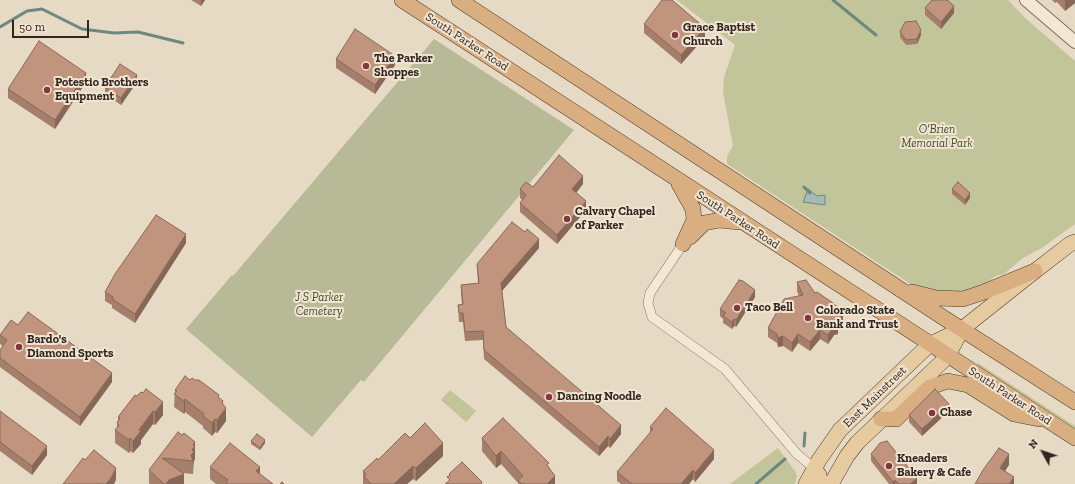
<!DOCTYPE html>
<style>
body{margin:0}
#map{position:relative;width:1075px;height:484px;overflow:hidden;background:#e7dac4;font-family:"Zilla Slab",serif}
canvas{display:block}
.north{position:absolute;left:1023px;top:432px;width:40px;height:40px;-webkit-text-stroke:3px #f0e5d2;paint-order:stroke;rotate:310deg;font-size:11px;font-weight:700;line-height:16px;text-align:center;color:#31261f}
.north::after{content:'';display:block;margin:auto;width:14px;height:18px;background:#31261f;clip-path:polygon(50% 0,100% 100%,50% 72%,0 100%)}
.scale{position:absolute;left:12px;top:20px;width:77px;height:18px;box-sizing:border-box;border:2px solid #31261f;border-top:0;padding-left:5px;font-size:12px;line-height:14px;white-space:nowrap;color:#31261f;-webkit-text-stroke:3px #f0e5d2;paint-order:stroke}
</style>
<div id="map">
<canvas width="1075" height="484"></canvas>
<div class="north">N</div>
<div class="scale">50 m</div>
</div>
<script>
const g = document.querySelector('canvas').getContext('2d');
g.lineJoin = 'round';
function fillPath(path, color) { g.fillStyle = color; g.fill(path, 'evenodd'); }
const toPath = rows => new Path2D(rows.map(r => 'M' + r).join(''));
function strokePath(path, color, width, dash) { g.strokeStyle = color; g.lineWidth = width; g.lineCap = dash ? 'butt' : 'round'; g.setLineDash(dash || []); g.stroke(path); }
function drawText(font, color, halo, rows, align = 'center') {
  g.font = font + ' "Zilla Slab",serif'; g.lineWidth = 4; g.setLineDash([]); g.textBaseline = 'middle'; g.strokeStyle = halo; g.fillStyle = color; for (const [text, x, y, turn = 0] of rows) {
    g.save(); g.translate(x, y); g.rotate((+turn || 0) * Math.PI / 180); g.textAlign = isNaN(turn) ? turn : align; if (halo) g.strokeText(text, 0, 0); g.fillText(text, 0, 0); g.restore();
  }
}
fillPath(toPath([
 [677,0,1008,0,1024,17,1075,61,1075,224,1042,248,1023,258,1004,274,996,276,983,285,952,295,918,289,727,164,727,156,733,146,723,92,724,77,735,45],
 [978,363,1075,426,1075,428,977,365],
 [450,390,476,411,466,422,441,400],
 [778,448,795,471,797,476,795,484,730,484]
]), '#c2c499');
fillPath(toPath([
 [434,39,574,130,364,382,361,380,312,437,186,329,232,275,233,276]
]), '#b8ba97');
const water = toPath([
 [808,189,817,196,825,195,825,205,803,202,808,189]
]);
fillPath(water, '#a5bbb3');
strokePath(water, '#6d887f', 1);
strokePath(toPath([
 [833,0,876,35],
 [0,27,27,11,42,9,82,29,114,33,138,32,183,43],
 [804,187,810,193],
 [804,446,805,433],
 [756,484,785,459]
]), '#6d887f', 3);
const minor = toPath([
 [683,244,650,293,648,303,652,317,725,369,797,454,814,468]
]);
const tertiary = toPath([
 [1026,0,1075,42]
]);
const primary = toPath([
 [814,468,819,475,820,484],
 [806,484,819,460,840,430,929,345,962,329,1035,271,1070,244,1075,242],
 [831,484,847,456,857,443,947,357,962,329]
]);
const trunk = toPath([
 [402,0,1075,438],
 [459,0,944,318,1075,402],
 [679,184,693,209,694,220,683,244],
 [690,237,704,223,720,220,739,222],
 [912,292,936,298,963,299,984,292,1035,271],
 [881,419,896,419,930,387,948,381,968,385,1014,414,1039,419]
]);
strokePath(minor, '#7f6c5d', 10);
strokePath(tertiary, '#7f6c5d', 14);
strokePath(primary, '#4e3c30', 16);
strokePath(trunk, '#4e3c30', 16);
strokePath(minor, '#f3e8d6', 9);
strokePath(tertiary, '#f3e8d6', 12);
strokePath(primary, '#e6caa0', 15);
strokePath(trunk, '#d9ae80', 15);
fillPath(toPath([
 [191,0,205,0,201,6],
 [932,0,949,0,948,1,954,13,941,29,925,15,925,8],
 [1052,0,1075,0,1075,3,1065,11,1057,2,1055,3],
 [644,24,705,37,681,64,644,33],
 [900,32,921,35,917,44,906,45,900,37],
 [336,59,395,65,375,94,336,68],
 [86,82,55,129,8,98,8,89],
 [137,82,121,105,105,94,105,87],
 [583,184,576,193,586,210,557,244,520,212,520,203,522,200,520,198,520,189,533,187],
 [952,189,970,198,965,205,952,194],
 [186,243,135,323,112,308,112,305,105,301,105,292],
 [539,248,502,291,506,327,621,434,610,448,608,446,599,456,484,359,483,340,465,341,463,322,459,322,458,305,462,304,461,294,461,285,478,284,477,264],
 [797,282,815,293,843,321,838,329,838,334,834,335,828,344,820,339,810,351,798,343,792,352,783,346,778,347,777,343,768,337,768,328,799,296,797,291],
 [755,297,736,327,734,326,732,329,723,323,723,319,720,316,720,309],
 [18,325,112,382,80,426,0,367,0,350,3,346,0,344,0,335],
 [190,380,195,380,219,398,223,405,226,421,217,433,215,432,212,436,203,428,203,426,185,412,184,414,174,407,175,390],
 [135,395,163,415,155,425,153,424,141,440,141,444,133,453,130,451,129,453,115,443,115,430,117,428,117,423,118,421,118,417],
 [0,411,47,455,32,475,0,451],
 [949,411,922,436,909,422,909,415],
 [650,427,714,459,695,482,693,479,689,484,621,484,617,481,617,472,650,433],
 [182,435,195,442,195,459,194,461,193,474,182,473,184,484,150,484,149,483,149,470],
 [410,438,443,456,416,481,413,479,407,484,363,484,363,471],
 [482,438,549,467,555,484,518,484,518,483,501,464,496,468,482,451],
 [251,441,265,443,260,450,251,444],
 [871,454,917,484,889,484,871,461],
 [210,467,260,474,273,484,216,484,210,479]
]), '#a67f6c');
fillPath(toPath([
 [201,0,205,0,201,6],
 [1065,0,1075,0,1075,3,1065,11],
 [954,6,954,13,941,29,941,22],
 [705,28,705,37,681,64,681,55],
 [921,30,921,35,917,44,917,39],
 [395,56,395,65,375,94,375,85],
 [86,73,86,82,55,129,55,120],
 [137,75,137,82,121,105,121,98],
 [583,176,583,184,572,198,572,189],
 [970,193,970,198,965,205,965,200],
 [586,201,586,210,557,244,557,235],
 [186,234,186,243,135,323,135,314],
 [539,239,539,248,501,292,501,283],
 [755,290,755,297,736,327,736,320],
 [843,312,843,321,838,329,838,334,834,335,828,344,828,335],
 [734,319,734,326,732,329,732,322],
 [820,330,820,339,810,351,810,342],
 [798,334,798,343,792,352,792,343],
 [783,336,783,346,778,347,778,338],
 [112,373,112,382,80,426,80,417],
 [185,399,185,412,184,414,184,401],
 [223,401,223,412,226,408,226,421,217,433,217,420,222,403],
 [163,402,163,415,155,425,155,412],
 [949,404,949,411,922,436,922,429],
 [153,411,153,424,141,440,141,444,133,453,133,441,139,430],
 [215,419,215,432,212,436,212,423],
 [621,425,621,434,610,448,610,439],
 [608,436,608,446,599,456,599,447],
 [130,438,130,451,129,453,129,440],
 [265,440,265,443,260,450,260,448],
 [195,442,195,459,194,461,193,465,193,461,191,455,193,445],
 [443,443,443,456,416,481,416,468],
 [47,446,47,455,32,475,32,466],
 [714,450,714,459,695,482,695,473],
 [501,451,501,464,496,468,496,456],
 [1009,454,1009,465,1000,479,1000,468],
 [413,466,413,479,407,484,394,484],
 [260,467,260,479,256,471],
 [116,468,116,480,114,484,106,484],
 [693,470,693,479,689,484,681,484],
 [184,474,184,484,166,484,169,480],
 [555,476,555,484,547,484],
 [1014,477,1014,484,1009,484],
 [917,478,917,484,910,484],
 [895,480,895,484,893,484,893,482]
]), '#876858');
const building = toPath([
 [662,0,672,0,705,28,681,55,644,24,662,0],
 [932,0,947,0,954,6,941,22,925,8,932,0],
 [916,21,921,30,917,39,906,40,900,32,905,22,916,21],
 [355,29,395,56,375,85,336,59,355,29],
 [39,41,86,73,55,120,8,89,39,41],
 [120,64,137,75,121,98,105,87,120,64],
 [559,155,583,176,572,189,586,201,557,235,520,203,526,195,520,189,526,182,533,187,559,155],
 [958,182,970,193,965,200,952,189,958,182],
 [156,215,186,234,135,314,112,299,113,297,105,292,115,274,156,215],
 [512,222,525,232,527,229,539,239,501,283,506,327,621,425,610,439,608,436,599,447,484,350,483,331,465,332,463,313,459,313,458,305,463,304,461,285,479,283,477,264,512,222],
 [739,280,743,281,755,290,736,320,734,319,732,322,723,316,726,313,720,309,739,280],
 [806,280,815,293,817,292,833,303,843,312,837,322,838,325,834,326,828,335,820,330,810,342,798,334,792,343,783,336,778,338,777,334,768,328,784,299,803,295,797,282,806,280],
 [28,312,112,373,80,417,0,358,0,350,7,340,0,335,11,320,18,325,28,312],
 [185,376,190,380,192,378,195,380,199,380,219,395,218,397,223,401,222,403,226,408,217,420,215,419,212,423,203,416,204,414,185,399,184,401,174,394,177,391,175,390,185,376],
 [146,389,163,402,155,412,153,411,139,430,141,431,133,441,130,438,129,440,115,430,119,425,117,423,120,418,118,417,135,395,137,396,141,392,143,393,146,389],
 [935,389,949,404,922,429,909,415,935,389],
 [666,408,714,450,695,473,693,470,681,484,632,484,617,472,653,429,650,427,666,408],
 [0,411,47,446,32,466,0,442,0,411],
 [503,418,549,463,547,465,555,476,547,484,522,484,518,480,523,476,501,451,496,456,482,438,503,418],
 [425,423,443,443,416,468,413,466,394,484,371,484,364,476,366,474,363,471,377,458,378,460,405,433,410,438,425,423],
 [178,432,182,435,184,433,195,442,193,445,195,446,192,450,194,452,191,455,193,461,162,458,184,474,169,480,166,484,164,484,149,470,178,432],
 [257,434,265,440,260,448,251,441,257,434],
 [887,441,917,478,910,484,899,484,895,480,893,482,871,454,880,443,887,441],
 [230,443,260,467,256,471,273,484,227,484,226,483,228,480,210,467,230,443],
 [999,448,1009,454,1000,468,1014,477,1009,484,975,484,983,470,999,448],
 [94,450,116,468,111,478,106,484,101,484,99,483,98,484,63,484,83,458,85,460,94,450],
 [462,462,482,482,481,484,445,484,450,480,447,477,450,475,449,474,462,462],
 [282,482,284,484,280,484,282,482]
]);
fillPath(building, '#c1947e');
strokePath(building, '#876858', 1);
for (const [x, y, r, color] of [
 [675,35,4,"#86353c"],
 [366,66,4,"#86353c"],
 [47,90,4,"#86353c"],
 [567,219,4,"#86353c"],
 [737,308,4,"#86353c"],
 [808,318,4,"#86353c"],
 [19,347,4,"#86353c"],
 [549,397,4,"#86353c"],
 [932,413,4,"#86353c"],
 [889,466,4,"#86353c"]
]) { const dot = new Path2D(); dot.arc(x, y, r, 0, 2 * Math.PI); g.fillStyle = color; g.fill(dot); strokePath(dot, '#f0e5d2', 1.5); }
drawText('bold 12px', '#31261f', '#f0e5d2', [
 ["Grace Baptist",683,28],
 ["Church",683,42],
 ["The Parker",374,59],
 ["Shoppes",374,73],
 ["Potestio Brothers",55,83],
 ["Equipment",55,97],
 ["Calvary Chapel",575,212],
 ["of Parker",575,226],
 ["Taco Bell",745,308],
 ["Colorado State",816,311],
 ["Bank and Trust",816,325],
 ["Bardo's",27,340],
 ["Diamond Sports",27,354],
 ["Dancing Noodle",557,397],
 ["Chase",940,413],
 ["Kneaders",897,459],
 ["Bakery & Cafe",897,473]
], 'left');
drawText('12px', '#31261f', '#f0e5d2', [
 ["South Parker Road",467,42,33],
 ["South Parker Road",738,220,33],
 ["South Parker Road",1010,396,33],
 ["East Mainstreet",875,397,-44]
]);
drawText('italic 12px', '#454b28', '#f0e5d2', [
 ["O'Brien",937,130],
 ["Memorial Park",937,144],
 ["J S Parker",319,298],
 ["Cemetery",319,312]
]);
</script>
